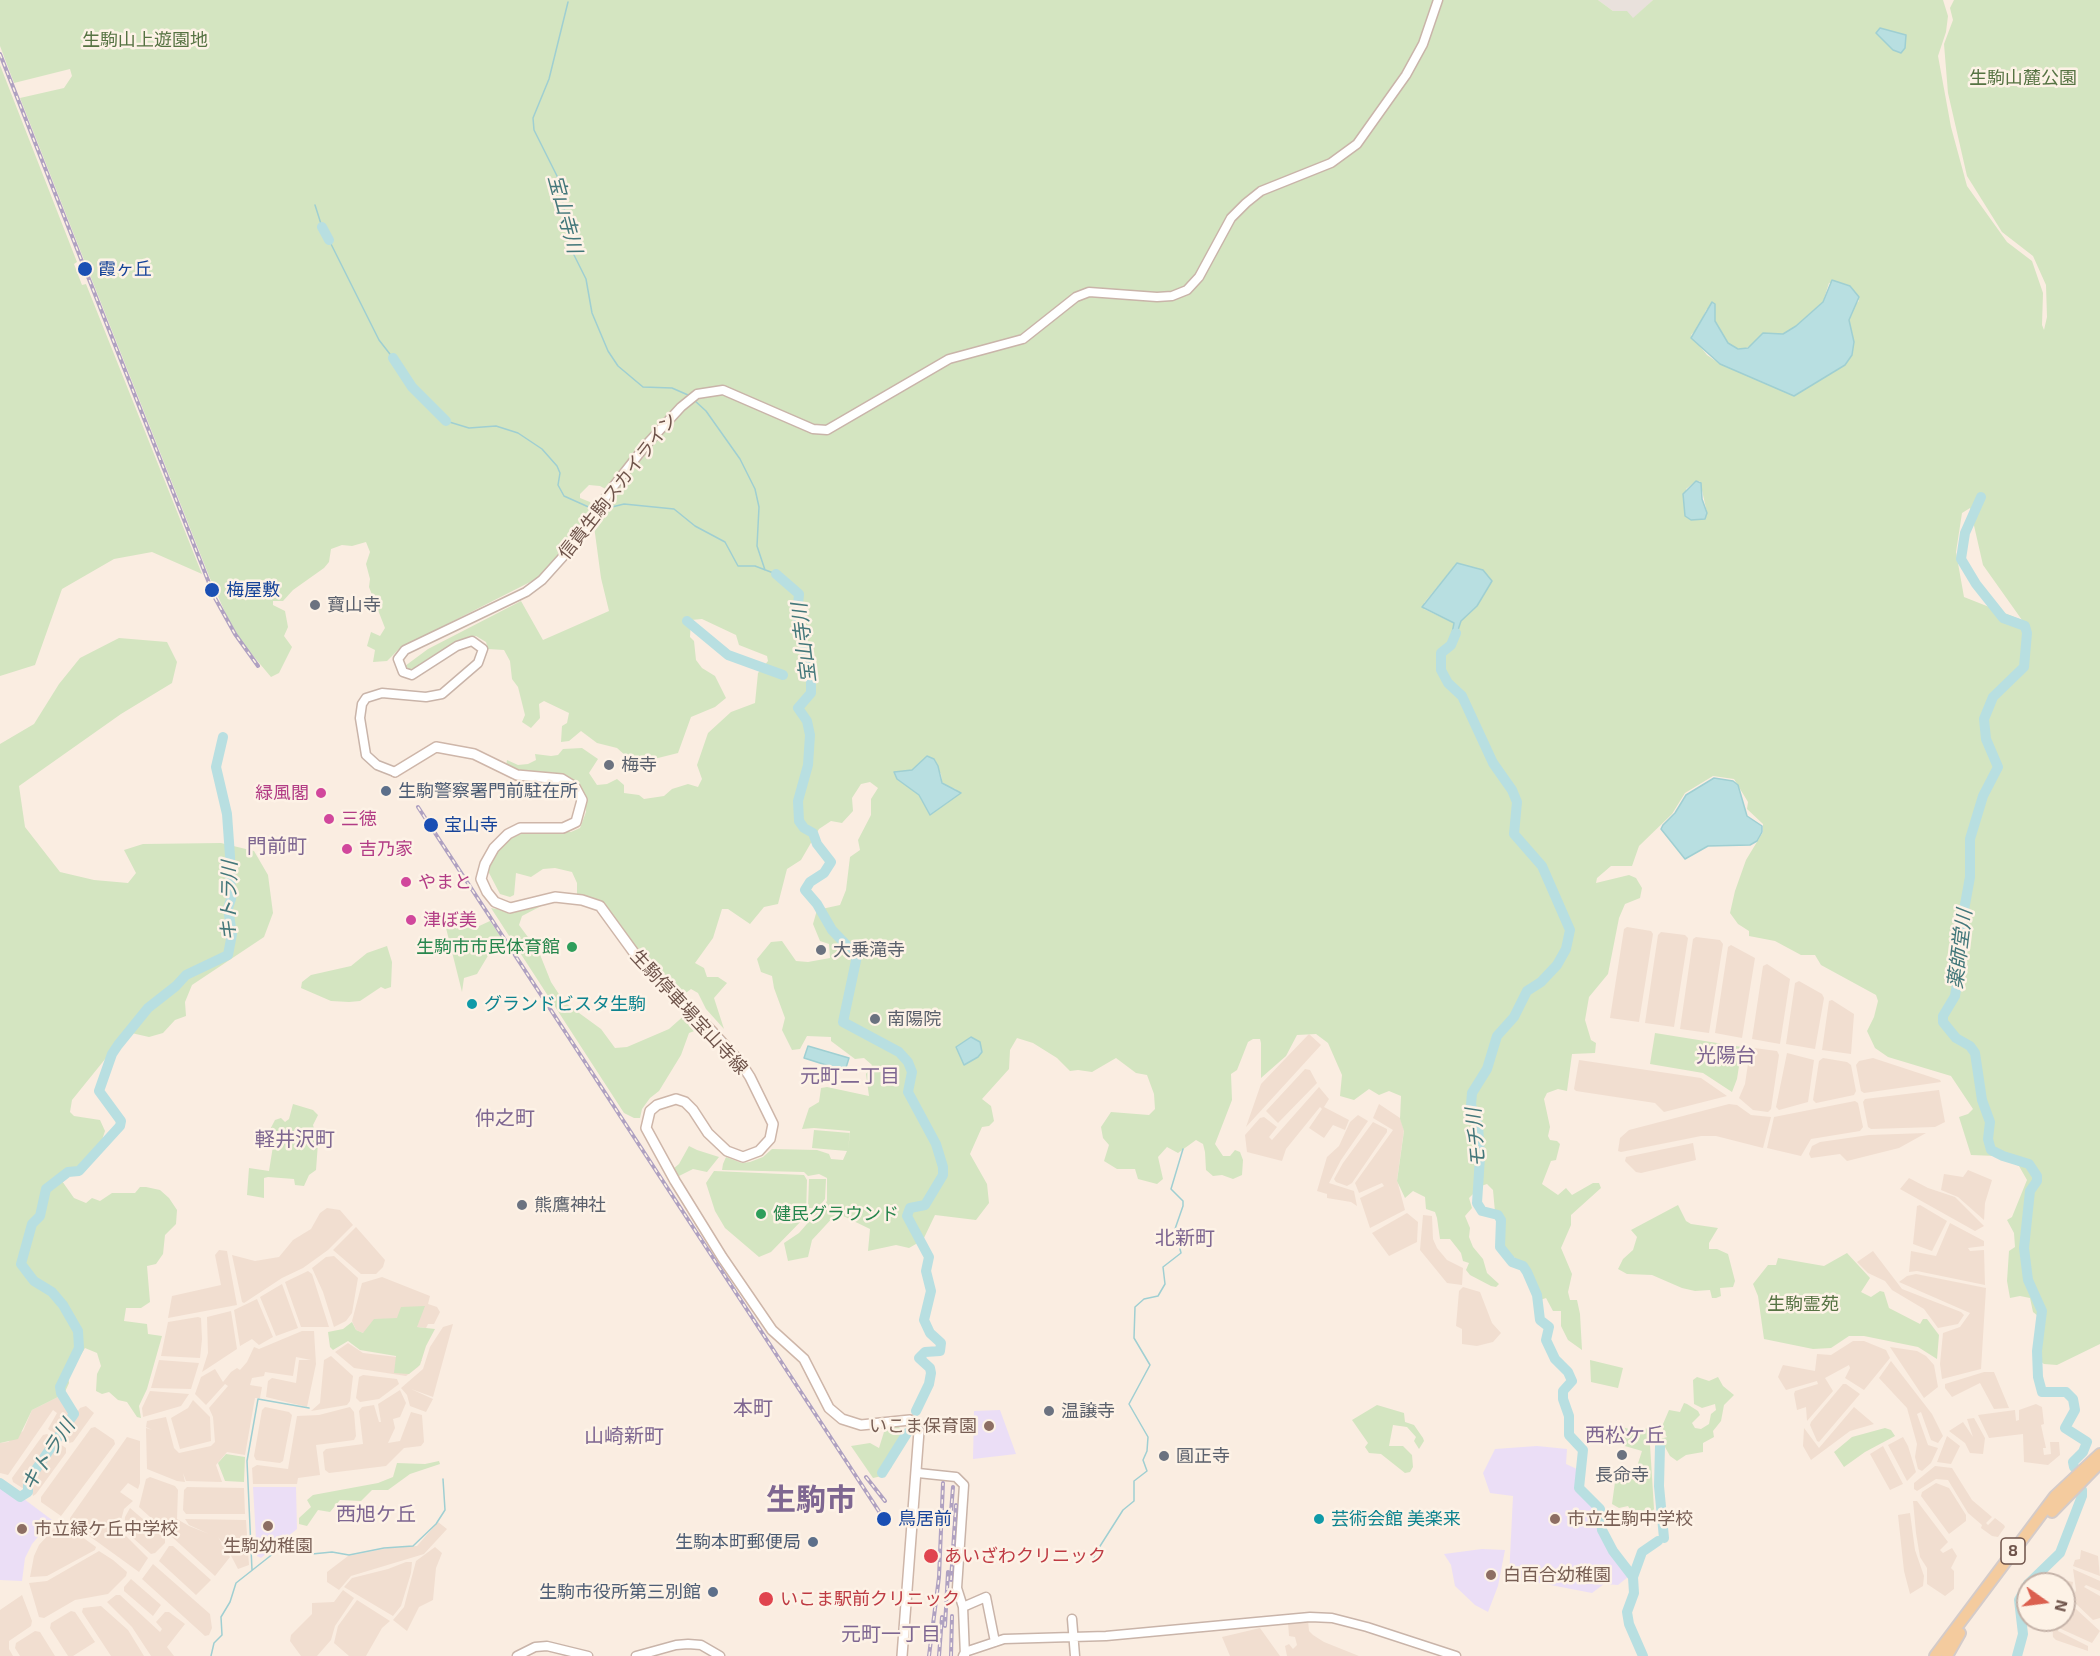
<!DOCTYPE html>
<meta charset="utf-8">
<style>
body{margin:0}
#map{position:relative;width:2100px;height:1656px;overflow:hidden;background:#faede1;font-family:"Exo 2",sans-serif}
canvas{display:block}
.north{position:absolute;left:2016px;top:1572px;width:60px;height:60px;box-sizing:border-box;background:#fdf2e6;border:2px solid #c4b2a8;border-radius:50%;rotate:104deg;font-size:16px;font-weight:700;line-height:24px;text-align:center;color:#6e534a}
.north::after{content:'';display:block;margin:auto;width:21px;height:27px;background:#db604f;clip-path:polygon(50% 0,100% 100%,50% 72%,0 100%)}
</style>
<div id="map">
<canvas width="2100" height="1656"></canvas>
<div class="north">N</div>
</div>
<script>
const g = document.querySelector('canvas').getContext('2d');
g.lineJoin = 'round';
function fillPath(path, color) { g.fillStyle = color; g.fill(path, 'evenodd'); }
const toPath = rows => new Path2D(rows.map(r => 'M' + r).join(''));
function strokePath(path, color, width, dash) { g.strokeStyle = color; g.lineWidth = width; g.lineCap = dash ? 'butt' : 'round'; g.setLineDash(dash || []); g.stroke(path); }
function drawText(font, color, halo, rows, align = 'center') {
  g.font = font + ' "Exo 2","Noto Sans JP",sans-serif'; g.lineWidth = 5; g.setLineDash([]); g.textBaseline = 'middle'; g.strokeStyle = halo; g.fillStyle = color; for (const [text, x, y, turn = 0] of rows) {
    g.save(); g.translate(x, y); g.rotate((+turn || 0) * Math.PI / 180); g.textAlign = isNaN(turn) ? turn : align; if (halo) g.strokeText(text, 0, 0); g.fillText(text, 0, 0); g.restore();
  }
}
fillPath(toPath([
 [1627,927,1651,931,1653,934,1639,1022,1610,1018,1624,929],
 [1661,932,1685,935,1688,938,1674,1027,1645,1023,1658,935],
 [1696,937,1720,940,1723,944,1709,1033,1680,1029,1693,939],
 [1731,945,1755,958,1742,1038,1715,1033,1728,947],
 [1767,964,1790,979,1780,1044,1752,1039,1763,966],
 [1799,981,1822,994,1824,998,1815,1049,1786,1044,1795,983],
 [1832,1000,1854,1014,1851,1054,1822,1050,1829,1001],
 [1309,1034,1321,1045,1246,1127,1261,1084],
 [1754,1048,1777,1051,1779,1055,1771,1109,1768,1112,1753,1110,1739,1098,1745,1084,1750,1050],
 [1787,1053,1814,1060,1808,1102,1779,1110,1776,1107],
 [1823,1058,1847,1062,1851,1065,1856,1091,1854,1095,1816,1103,1813,1100,1819,1061],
 [1873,1058,1940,1080,1941,1082,1864,1093,1861,1091,1856,1065,1859,1061],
 [1579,1060,1701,1078,1727,1096,1664,1112,1655,1103,1576,1091,1574,1089],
 [1305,1069,1310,1070,1317,1083,1278,1123,1266,1111],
 [1319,1087,1329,1099,1324,1107,1349,1120,1345,1130,1333,1125,1324,1138,1309,1128,1322,1109,1320,1107,1286,1149,1282,1161,1247,1152,1245,1135,1260,1118,1264,1117,1277,1127,1269,1137,1272,1140],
 [1939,1090,1945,1122,1935,1127,1871,1129,1868,1127,1863,1102,1865,1099],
 [1855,1101,1858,1103,1863,1127,1860,1131,1811,1139,1801,1156,1767,1148,1774,1117],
 [1379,1104,1400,1118,1404,1130,1397,1180,1405,1210,1370,1228,1360,1198,1384,1186,1382,1183,1359,1193,1355,1183,1393,1130,1373,1118],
 [1729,1104,1737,1105,1751,1115,1771,1117,1763,1148,1716,1136,1701,1136,1621,1152,1618,1151,1620,1138,1629,1130],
 [1358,1115,1368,1121,1341,1160,1329,1183,1354,1191,1357,1206,1351,1202,1327,1198,1327,1194,1317,1191,1327,1157,1339,1146,1350,1122],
 [1373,1122,1387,1129,1387,1132,1352,1183,1347,1186,1336,1182,1334,1179,1343,1163],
 [1926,1133,1899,1148,1847,1161,1840,1154,1811,1158,1809,1154,1812,1146,1820,1142,1869,1135],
 [1693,1143,1696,1160,1641,1173,1636,1172,1625,1161,1626,1157],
 [1968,1170,1992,1180,1985,1203,1984,1220,1958,1197,1941,1190,1944,1174,1963,1177],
 [1909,1178,1928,1188,1955,1197,1984,1226,1975,1231,1900,1189],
 [1920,1205,1947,1221,1932,1251,1913,1244,1917,1206],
 [327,1208,340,1210,353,1225,328,1250,303,1268,282,1278,244,1303,242,1302,232,1255,255,1261,279,1257,293,1240,311,1229,320,1213],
 [1407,1213,1418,1222,1417,1242,1389,1256,1372,1233],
 [1423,1215,1432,1216,1433,1239,1437,1248,1447,1260,1463,1268,1462,1285,1447,1283,1420,1250],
 [1950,1223,1984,1241,1984,1246,1968,1248,1970,1251,1984,1250,1985,1285,1917,1271,1909,1272,1911,1251,1936,1256],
 [356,1227,385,1260,383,1267,376,1274,361,1274,333,1250],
 [219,1250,227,1251,237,1305,168,1318,172,1296,221,1285,215,1255],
 [1873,1251,1902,1289,1961,1312,1964,1315,1958,1324,1938,1328,1924,1309,1892,1290,1885,1281,1868,1273,1857,1262],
 [334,1256,358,1278,352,1313,346,1321,334,1327,323,1292,312,1268,326,1257],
 [308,1271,312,1274,329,1327,301,1327,285,1282],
 [1916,1274,1986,1288,1981,1369,1942,1379,1940,1364,1943,1333,1960,1327,1970,1313,1899,1282,1907,1276],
 [382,1277,430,1296,428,1304,437,1307,440,1312,434,1324,428,1324,426,1328,396,1324,363,1333,356,1330,352,1321,362,1283],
 [282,1284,298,1328,276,1336,260,1297],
 [1463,1287,1480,1292,1492,1323,1501,1333,1493,1342,1477,1346,1462,1344,1462,1329,1456,1326,1459,1291],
 [257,1299,273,1337,259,1345,252,1339,240,1346,234,1310],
 [231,1311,237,1349,202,1372,208,1353,207,1317],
 [198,1317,201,1318,202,1339,200,1358,161,1356,168,1322],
 [453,1324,433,1397,411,1389,433,1399,426,1412,410,1406,407,1395,401,1388,423,1369,430,1347,443,1327],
 [302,1331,314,1331,316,1364,307,1407,266,1397,268,1381,272,1378,296,1383,299,1360,311,1360,296,1357,293,1376,265,1372,264,1376,252,1378,250,1385,262,1387,260,1398,255,1398,245,1455,227,1452,216,1465,222,1482,186,1481,183,1473,185,1482,177,1481,147,1469,146,1428,152,1430,146,1427,147,1421,166,1417,174,1448,179,1453,211,1446,215,1442,213,1417,209,1408,228,1386,225,1384,206,1405,195,1394,201,1377,215,1369,223,1382,231,1372,237,1368,240,1370,247,1362,254,1347,259,1349],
 [1853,1341,1864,1341,1886,1350,1890,1358,1864,1390,1845,1378,1850,1368,1849,1365,1825,1378,1833,1391,1807,1421,1806,1407,1797,1410,1794,1394,1795,1391,1818,1384,1817,1381,1786,1390,1778,1377,1782,1367,1783,1365,1815,1371,1817,1354,1831,1355],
 [348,1343,363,1353,422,1360,418,1367,406,1376,354,1368,335,1352],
 [1890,1347,1917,1351,1926,1356,1934,1365,1938,1387,1924,1398],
 [331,1356,353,1376,350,1401,347,1405,311,1411,320,1403,324,1360],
 [159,1360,199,1363,191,1389,151,1388],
 [1891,1361,1932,1414,1943,1436,1938,1443,1931,1440,1921,1412,1917,1414,1928,1445,1938,1448,1931,1463,1922,1471,1918,1469,1915,1457,1917,1444,1907,1408,1879,1378],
 [1984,1372,1994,1372,2009,1408,1994,1409,1980,1383,1952,1397,1945,1388,1945,1384],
 [363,1375,397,1379,399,1384,379,1399,360,1402,356,1398,359,1377],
 [1843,1384,1846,1384,1860,1394,1819,1442,1817,1441,1810,1425,1811,1422],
 [400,1390,406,1403,400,1417,393,1419,395,1428,388,1443,400,1441,411,1412,422,1415,424,1442,421,1446,404,1448,386,1466,329,1473,325,1470,323,1452,326,1449,363,1444,359,1411,362,1407,374,1405,379,1422,381,1422,378,1404],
 [150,1391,189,1394,181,1406,143,1417,142,1408],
 [60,1396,73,1414,58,1436,48,1429,57,1413,53,1410,8,1475,0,1473,0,1443,8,1442,23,1431,32,1410],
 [193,1400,210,1417,211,1441,180,1449,171,1418,188,1408],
 [2036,1404,2042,1407,2044,1424,2041,1425,2046,1448,2043,1448,2044,1455,2051,1454,2050,1442,2059,1442,2060,1455,2048,1465,2024,1462,2023,1434,1989,1438,1978,1415,2015,1410,2016,1421,2019,1420,2019,1410],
 [86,1406,94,1413,73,1442,69,1443,60,1437,80,1408],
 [265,1407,289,1412,292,1415,283,1461,280,1463,256,1460,254,1456,262,1410],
 [350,1407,354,1412,356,1436,354,1440,316,1445,320,1475,298,1478,297,1484,253,1484,252,1468,257,1465,288,1469,297,1416,319,1415],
 [1854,1407,1874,1424,1850,1431,1811,1460,1803,1446,1804,1428,1819,1448],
 [1974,1418,1985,1438,1983,1454,1970,1453,1965,1443,1949,1431,1963,1422,1973,1437,1967,1419],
 [95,1427,114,1440,115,1444,61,1516,41,1502,41,1497,91,1428],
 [47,1434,55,1440,27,1480,27,1491,13,1482,12,1478,43,1435],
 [1947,1436,1960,1446,1951,1464,1937,1462],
 [127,1437,140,1441,140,1483,138,1489,128,1483,120,1492,133,1501,124,1509,120,1524,121,1535,126,1536,148,1558,139,1572,70,1522,70,1518],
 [1903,1437,1908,1446,1916,1472,1907,1481,1888,1445],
 [57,1442,66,1448,66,1453,36,1494,33,1496,29,1481],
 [1883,1446,1903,1484,1890,1490,1870,1454],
 [1935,1466,1952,1468,1972,1500,1992,1517,1986,1523,1988,1525,1995,1518,2004,1525,2005,1527,1998,1537,1992,1536,1981,1528,1982,1525,1968,1513,1948,1480,1936,1479,1917,1491,1914,1489,1914,1483],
 [150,1477,175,1486,178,1490,177,1519,189,1526,209,1534,189,1525,185,1519,246,1520,249,1565,238,1569,227,1548,218,1537,230,1557,215,1576,139,1507,146,1479],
 [1936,1483,1949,1488,1966,1515,1966,1521,1949,1534,1921,1496,1922,1492],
 [187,1487,244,1488,245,1514,186,1514,183,1510,184,1490],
 [1913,1501,1917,1501,1948,1542,1940,1550,1943,1553,1952,1548,1957,1556,1951,1568,1954,1571,1954,1589,1945,1596,1927,1584,1927,1568,1920,1557,1916,1533],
 [130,1508,165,1538,165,1543,155,1553,151,1554,124,1530,125,1517],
 [1910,1513,1915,1550,1924,1576,1923,1586,1910,1594,1904,1571,1898,1515],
 [438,1522,447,1529,424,1554,351,1576,339,1590,327,1582,327,1572,348,1556,388,1548,417,1546],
 [63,1523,96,1547,95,1550,47,1576,30,1577,34,1556,39,1545,58,1524],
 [169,1546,173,1546,211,1580,196,1595,159,1561],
 [435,1547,442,1553,436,1568,433,1600,419,1607,407,1631,393,1620,404,1607,416,1561],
 [2081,1550,2098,1556,2100,1576,2073,1566,2075,1560,2080,1559],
 [99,1551,113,1560,127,1572,126,1576,108,1594,75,1600,44,1618,39,1617,29,1583,47,1581],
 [406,1562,412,1562,411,1573,401,1606,393,1616,344,1587,352,1578,388,1569],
 [153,1564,210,1614,212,1628,209,1635,205,1636,142,1579],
 [2073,1569,2100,1581,2100,1591,2086,1585,2084,1587,2100,1596,2100,1618,2093,1620,2072,1600,2076,1590],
 [2054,1578,2073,1582,2069,1608,2076,1609,2100,1631,2092,1643,2059,1628,2058,1631,2088,1646,2088,1651,2056,1640,2053,1637,2052,1620,2064,1620,2064,1584,2051,1584],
 [131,1579,161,1605,153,1616,124,1591,124,1587],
 [343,1590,354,1598,335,1626,331,1640,317,1656,301,1656,290,1641,291,1635,312,1614,312,1603,334,1602],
 [22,1595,32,1621,31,1626,9,1641,9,1649,13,1656,0,1656,0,1610],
 [116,1595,120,1595,160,1632,162,1629,156,1622,165,1612,169,1612,185,1624,167,1647,174,1656,151,1656,132,1627,107,1602],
 [357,1600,390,1621,382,1628,366,1656,349,1656,334,1643,338,1626],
 [101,1606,128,1630,144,1656,111,1656,82,1612,83,1608],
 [71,1611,75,1612,95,1642,73,1656,68,1656,50,1628,51,1623],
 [1308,1620,1309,1631,1313,1635,1324,1642,1359,1656,1287,1656,1285,1646,1289,1644,1293,1649,1297,1645,1295,1637,1289,1636,1288,1622],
 [1260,1628,1280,1656,1230,1656,1222,1637],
 [35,1631,40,1632,55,1656,20,1656,15,1648,16,1643]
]), '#f1ded0');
fillPath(toPath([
 [1598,0,1653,0,1633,19,1613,11]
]), '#e9e1dc');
fillPath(toPath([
 [1000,1410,1016,1454,973,1459,974,1411],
 [1537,1446,1567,1449,1566,1464,1579,1470,1578,1490,1597,1508,1601,1532,1628,1577,1618,1585,1604,1584,1592,1593,1509,1577,1513,1496,1490,1493,1483,1473,1495,1449],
 [0,1481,52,1520,32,1544,25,1558,22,1581,0,1580],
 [253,1487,296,1487,297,1529,261,1558,257,1556],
 [1482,1549,1505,1550,1498,1586,1488,1612,1475,1605,1455,1586,1451,1565,1444,1554]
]), '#ebdef6');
fillPath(toPath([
 [0,0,1598,0,1613,11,1627,11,1633,18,1653,0,1943,0,1948,16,1946,32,1938,56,1951,127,1967,186,2007,242,2032,261,2043,293,2042,325,2044,330,2047,317,2046,285,2033,256,2002,232,1967,176,1948,93,1944,44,1953,20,1950,8,1954,0,2100,0,2100,1344,2057,1365,2044,1364,2034,1357,2038,1316,2033,1312,2030,1298,2020,1296,2010,1298,2007,1281,2009,1251,2015,1247,2014,1233,2007,1220,2012,1217,2027,1180,2019,1166,1997,1156,1971,1155,1959,1117,1968,1114,1973,1109,1951,1076,1888,1057,1875,1048,1867,1031,1874,1017,1878,1001,1876,995,1821,965,1815,955,1801,955,1775,941,1749,936,1749,931,1738,924,1730,913,1735,891,1746,860,1763,832,1763,824,1747,809,1748,802,1734,779,1713,776,1685,793,1672,814,1639,846,1632,866,1611,866,1597,878,1596,883,1629,875,1636,878,1642,888,1640,898,1625,904,1619,918,1608,974,1589,997,1585,1020,1591,1040,1596,1043,1595,1053,1572,1054,1567,1091,1558,1089,1547,1093,1544,1099,1550,1127,1548,1136,1550,1140,1557,1141,1560,1144,1556,1160,1551,1161,1542,1184,1558,1195,1566,1188,1572,1195,1593,1183,1599,1183,1601,1188,1571,1215,1571,1225,1561,1248,1572,1274,1568,1292,1570,1300,1577,1300,1580,1314,1582,1350,1568,1340,1561,1326,1561,1311,1553,1311,1546,1298,1540,1300,1526,1266,1504,1250,1502,1242,1505,1218,1495,1212,1493,1190,1487,1184,1481,1186,1469,1198,1472,1208,1465,1216,1470,1228,1469,1237,1473,1247,1483,1259,1487,1273,1499,1284,1496,1287,1491,1286,1470,1275,1466,1270,1469,1263,1463,1261,1461,1253,1450,1239,1440,1239,1437,1218,1435,1212,1426,1209,1425,1197,1413,1191,1405,1198,1397,1181,1404,1131,1400,1119,1401,1096,1389,1091,1379,1095,1369,1089,1354,1100,1340,1096,1342,1075,1328,1043,1316,1034,1297,1035,1286,1056,1261,1078,1261,1043,1260,1039,1253,1039,1248,1042,1237,1070,1231,1074,1232,1100,1215,1144,1223,1156,1230,1156,1235,1150,1240,1152,1243,1160,1242,1175,1233,1179,1222,1175,1213,1176,1206,1170,1205,1152,1203,1144,1196,1140,1178,1153,1167,1147,1158,1157,1163,1179,1157,1184,1138,1179,1135,1169,1117,1169,1104,1161,1109,1145,1103,1138,1101,1127,1111,1112,1149,1115,1155,1109,1154,1094,1147,1075,1136,1073,1116,1058,1092,1072,1078,1070,1070,1071,1057,1058,1033,1043,1017,1038,1010,1050,1009,1069,982,1099,991,1106,994,1121,989,1126,982,1127,970,1154,987,1184,989,1203,976,1220,935,1215,923,1240,909,1248,896,1245,868,1251,870,1229,837,1213,812,1240,808,1257,788,1261,784,1243,799,1233,827,1201,827,1178,819,1174,808,1176,804,1172,722,1170,723,1164,726,1157,742,1163,750,1162,763,1157,772,1149,817,1150,829,1154,831,1159,843,1160,847,1151,812,1148,814,1130,850,1133,848,1150,850,1131,814,1128,802,1129,809,1108,819,1102,821,1088,827,1087,869,1096,866,1074,872,1065,864,1058,855,1059,831,1041,831,1037,807,1036,800,1049,792,1050,782,1030,785,1018,774,988,772,976,761,972,757,959,771,942,782,941,796,961,808,962,830,958,829,944,820,941,813,924,817,910,840,905,846,890,850,857,860,850,858,840,871,815,871,799,878,788,870,782,861,784,852,798,853,811,842,823,831,821,819,829,801,860,787,869,778,904,764,907,750,924,728,909,722,909,713,938,695,963,704,968,707,977,718,977,727,983,714,998,724,1029,706,1009,698,993,691,989,682,996,672,988,634,947,606,906,593,899,577,896,577,883,572,872,555,868,543,869,531,877,516,873,514,895,510,897,500,894,487,869,492,856,510,838,530,831,571,832,580,828,586,812,585,799,579,785,568,777,555,773,523,773,506,766,507,760,518,765,528,764,536,760,535,754,551,756,558,755,563,749,582,748,598,759,589,773,597,785,607,784,617,779,624,785,624,793,639,795,644,799,664,796,672,789,688,784,698,787,702,779,697,765,708,733,731,712,755,703,758,673,768,661,767,656,739,645,736,635,702,619,691,620,690,637,694,641,696,660,702,668,715,676,726,698,715,707,691,717,678,753,650,760,626,756,617,748,597,743,581,731,569,741,561,742,562,726,567,723,569,713,544,701,539,704,540,718,531,728,522,722,525,715,518,687,512,679,510,661,504,650,488,649,486,642,476,636,468,637,426,664,408,670,405,666,428,649,521,601,543,640,609,611,601,578,594,526,597,516,613,493,600,486,589,485,580,494,580,498,590,502,592,506,571,539,540,577,400,648,387,661,373,662,375,650,367,646,371,632,380,636,385,628,369,587,370,579,366,564,370,552,366,542,352,546,342,545,331,549,329,562,324,568,293,590,283,601,273,601,273,605,285,611,288,627,284,636,292,647,279,673,271,677,244,645,228,619,209,576,20,98,64,88,72,76,70,69,14,83,0,46],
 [1835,282,1850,286,1859,301,1854,305,1849,320,1854,342,1852,355,1845,365,1794,396,1720,364,1707,355,1691,335,1699,327,1706,310,1715,304,1715,321,1728,343,1735,348,1744,349,1754,344,1763,333,1783,334,1796,326,1823,302,1829,283],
 [1696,481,1700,481,1707,513,1705,519,1691,520,1686,489],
 [1970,508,1983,565,2022,620,1964,597,1956,552,1962,513],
 [1457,563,1483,570,1490,584,1477,606,1461,621,1453,645,1450,644,1454,623,1424,609,1424,603],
 [927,756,941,774,942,782,949,788,956,789,930,815,919,795,894,772,912,770],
 [0,65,77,262,74,264,82,285,86,284,202,574,152,552,114,559,62,589,35,665,0,676],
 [119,638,167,642,177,662,172,683,121,714,19,786,25,827,60,872,94,880,128,883,136,873,124,850,143,844,221,843,254,851,268,875,273,913,264,937,192,985,185,1002,186,1016,175,1020,163,1033,149,1037,127,1032,72,1100,70,1112,74,1116,100,1120,105,1131,101,1143,79,1170,62,1172,62,1181,74,1198,86,1203,92,1198,100,1201,112,1193,135,1193,140,1187,146,1187,160,1190,169,1198,177,1210,176,1224,165,1235,163,1254,156,1264,147,1266,150,1302,141,1308,126,1308,124,1321,147,1324,148,1334,162,1336,147,1389,139,1406,141,1418,137,1417,127,1402,118,1400,109,1392,102,1394,96,1391,97,1374,101,1366,97,1353,85,1348,68,1376,69,1383,64,1394,32,1410,18,1439,0,1443,0,744,34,724,59,684,80,658],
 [542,903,545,904,522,916,519,925,539,952,551,982,564,1002,601,1029,615,1048,627,1047,669,1029,687,1013,700,1025,697,1030,689,1033,681,1055,659,1091,650,1098,642,1109,640,1118,634,1118,624,1113,491,908,514,912],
 [490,921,506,944,489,954,477,974,464,978,462,992,446,928,477,927],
 [387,946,392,962,391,987,385,989,381,987,360,1001,349,1002,331,1001,301,988,302,982,311,975,351,966,367,953],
 [1655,1033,1742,1047,1737,1079,1732,1092,1703,1073,1650,1064],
 [293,1104,313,1110,318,1115,313,1125,318,1143,316,1170,309,1175,304,1186,295,1185,294,1179,268,1177,264,1178,264,1198,247,1195,249,1168,269,1171,273,1146,263,1143,275,1120,281,1118,285,1122,289,1119],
 [689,1146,697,1150,719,1157,707,1172,693,1169,679,1176,676,1174,673,1169,679,1164],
 [714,1171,804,1175,807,1180,806,1216,771,1252,759,1257,725,1228,715,1211,706,1183],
 [809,1179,826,1179,825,1199,818,1208,808,1208],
 [1678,1205,1686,1221,1691,1224,1718,1228,1709,1243,1709,1249,1717,1249,1728,1254,1735,1281,1733,1287,1720,1288,1721,1296,1716,1298,1712,1298,1710,1290,1695,1291,1682,1288,1652,1275,1627,1274,1618,1269,1623,1259,1633,1250,1637,1237,1631,1230],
 [1847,1253,1870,1278,1861,1292,1871,1297,1880,1291,1884,1292,1889,1308,1920,1324,1923,1319,1927,1319,1939,1335,1937,1359,1918,1347,1864,1336,1849,1336,1831,1348,1813,1349,1764,1339,1758,1296,1753,1284,1768,1265,1776,1265,1778,1258,1824,1266],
 [425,1306,417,1327,435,1329,426,1346,420,1365,409,1374,394,1373,396,1356,360,1350,348,1341,333,1350,330,1347,328,1332,343,1329,352,1322,356,1330,363,1333,374,1319,397,1318,401,1307],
 [1590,1360,1623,1368,1618,1388,1591,1382],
 [1697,1377,1709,1381,1718,1377,1723,1386,1734,1395,1724,1405,1721,1421,1713,1431,1714,1437,1703,1443,1703,1452,1686,1455,1677,1461,1670,1456,1665,1447,1658,1445,1657,1440,1667,1437,1663,1431,1663,1424,1669,1410,1680,1412,1684,1403,1687,1404,1698,1411,1700,1415,1692,1423,1695,1428,1701,1429,1709,1424,1711,1414,1716,1410,1715,1404,1702,1408,1694,1404,1693,1380],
 [1377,1405,1404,1413,1405,1422,1414,1425,1423,1438,1424,1441,1419,1449,1414,1441,1416,1437,1407,1427,1393,1425,1389,1446,1403,1446,1412,1455,1413,1467,1410,1472,1405,1473,1381,1454,1369,1453,1365,1447,1368,1443,1352,1420],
 [897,1426,905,1431,891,1468,882,1476,873,1478,851,1446,870,1443,879,1448,884,1432],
 [1622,1427,1636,1431,1653,1427,1650,1445,1654,1509,1651,1513,1644,1514,1641,1510,1631,1511,1628,1506,1619,1508,1612,1504,1615,1482,1625,1475,1633,1479,1642,1451,1618,1444,1620,1440,1617,1429],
 [1885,1428,1891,1430,1895,1436,1865,1452,1844,1467,1834,1452,1852,1437],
 [226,1454,245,1457,244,1482,225,1481,218,1463],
 [439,1461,440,1464,410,1474,388,1490,372,1490,361,1501,340,1500,330,1512,318,1510,307,1526,299,1524,299,1518,311,1507,307,1500,313,1495,378,1483,393,1477,397,1463,425,1464]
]), '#d4e5c1');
const water = toPath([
 [1880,28,1906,35,1905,48,1901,53,1893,50,1876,33,1880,28],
 [1832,280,1850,286,1859,297,1849,320,1854,342,1852,355,1845,365,1794,396,1720,364,1691,338,1712,302,1715,304,1715,321,1728,343,1738,349,1748,348,1763,333,1783,334,1796,326,1823,302,1832,280],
 [1696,481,1701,483,1702,499,1707,513,1705,519,1691,520,1685,516,1683,494,1696,481],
 [1457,563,1483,570,1492,581,1477,606,1461,621,1453,645,1450,644,1454,623,1422,607,1457,563],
 [927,756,934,759,938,766,942,783,961,793,930,815,919,795,897,779,894,772,912,770,927,756],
 [1714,778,1733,781,1738,785,1747,816,1762,826,1762,832,1757,841,1750,845,1708,846,1685,859,1661,829,1663,825,1675,813,1686,795,1714,778],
 [971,1037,980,1042,982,1052,978,1057,964,1065,956,1047,971,1037],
 [808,1046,849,1058,845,1071,804,1058,808,1046]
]);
fillPath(water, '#b8dfe1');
strokePath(water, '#9fcfd2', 1.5);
strokePath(toPath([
 [568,2,549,79,533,118,534,130,558,178,573,253,586,279,592,313,608,351,618,366,643,387,672,388,688,395],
 [315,205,322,227],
 [329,240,379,340,393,358],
 [694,400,706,411,740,459,755,489,759,507,757,546,765,570],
 [446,421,469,428,496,426,518,433,542,449,557,466,560,473,558,485,564,496,593,509],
 [600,510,624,504,674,509,695,526,725,542,738,566,755,566,776,574],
 [1093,1563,1095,1554,1123,1510,1134,1501,1134,1481,1147,1471,1143,1460,1147,1451,1148,1437,1129,1404,1150,1365,1134,1338,1135,1307,1144,1299,1158,1296,1165,1284,1163,1267,1181,1253,1175,1229,1183,1206,1183,1201,1171,1189,1183,1149],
 [252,1570,247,1461,258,1399,309,1408],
 [211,1656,214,1643,222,1635,221,1617,230,1602,236,1583,293,1538,299,1537,304,1549,312,1554,332,1552,349,1555,384,1548,413,1546,436,1524,445,1510,443,1479]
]), '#9fcfd2', 1.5);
strokePath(toPath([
 [322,227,329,240],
 [393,358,412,387,446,421],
 [1981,497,1965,533,1961,559,1976,584,2003,618,2025,626,2027,633,2024,667,1993,697,1984,719,1986,739,1998,767,1983,796,1970,839,1970,877,1958,943,1961,958,1955,996,1943,1016,1943,1022,1956,1038,1970,1046,1975,1053,1982,1100,1990,1122,1988,1139,1991,1150,2003,1156,2029,1164,2037,1176,2037,1181,2030,1191,2024,1248,2028,1280,2042,1311,2037,1351,2038,1377,2042,1392,2066,1392,2073,1399,2075,1410,2065,1428,2087,1442,2083,1452,2073,1462,2074,1467],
 [776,574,799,594,797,616,811,677,811,693,798,708,807,721,810,735,808,765,798,801,799,821,804,828,813,833,817,844,831,862,824,873,810,882,805,890,817,904,832,930,857,956,843,1022,899,1052,908,1062,912,1072,908,1092,936,1144,943,1167,943,1175,925,1205,910,1208,907,1216,929,1257,926,1271,931,1291,924,1320,930,1333,941,1343,940,1351,925,1352,919,1358,930,1368,931,1373,929,1384,916,1411],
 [687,621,728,655,783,675],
 [1456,633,1451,645,1441,653,1441,670,1448,683,1462,696,1493,763,1512,790,1517,802,1514,834,1542,866,1570,930,1566,949,1557,965,1541,982,1527,991,1514,1017,1497,1036,1487,1069,1472,1093,1471,1105,1478,1125,1480,1157,1477,1203,1482,1211,1498,1215,1501,1220,1500,1247,1512,1262,1523,1266,1527,1272,1537,1295,1540,1320,1549,1327,1546,1340,1555,1359,1568,1372,1572,1381,1563,1391,1563,1399,1569,1416,1569,1435,1583,1450,1579,1488,1600,1509,1602,1530,1613,1551,1633,1577,1634,1593,1627,1612,1629,1624,1643,1656],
 [1660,1446,1659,1486,1664,1538],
 [882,1473,907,1433],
 [0,1483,20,1497,28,1492,28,1481,74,1414,61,1393,60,1387,79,1348,78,1331,63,1305,52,1292,34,1281,21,1264,32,1224,40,1216,46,1189,68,1172,79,1171,120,1126,121,1121,99,1091,112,1054,118,1045,148,1008,176,986,186,975,228,955,232,934,228,908,231,899,230,856,227,814,216,767,223,737],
 [1633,1577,1642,1552,1658,1541],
 [2028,1584,2060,1553,2082,1496,2082,1490],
 [2017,1656,2023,1634,2019,1600,2028,1584]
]), '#b8dfe1', 10);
const tertiary = toPath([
 [395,772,377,765,366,755,360,718,362,704,366,698,382,693,426,697,442,694,478,663,483,649,472,641,457,646,412,675,403,672,398,659,405,650,526,592,542,580,578,540,609,492,646,445,681,407,697,394,723,390,813,429,827,430,949,359,1023,339,1076,297,1089,292,1157,297,1172,296,1187,290,1199,277,1231,218,1246,203,1261,191,1331,163,1357,144,1406,75,1423,44,1438,0],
 [918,1473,956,1477,964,1485,957,1588,963,1607],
 [1072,1619,1075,1656],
 [517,1656,535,1647,547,1646,588,1656],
 [636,1656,676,1645,688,1644,701,1645,720,1656],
 [963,1656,965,1652,1004,1639,1106,1636,1310,1617,1332,1618,1367,1627,1456,1656],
 [965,1656,963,1607,986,1597,995,1642]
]);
const secondary = toPath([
 [395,772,436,747,474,754,517,775,562,779,575,787,582,800,576,822,563,828,520,828,508,834,494,848,485,864,481,879,487,892,495,902,510,908,555,897,582,900,600,906,640,961,709,1028,741,1063,750,1077,773,1124,770,1139,759,1151,743,1157,727,1151,708,1133,693,1110,685,1102,676,1099,657,1105,650,1111,646,1128,675,1181,722,1257,772,1330,804,1359,829,1408,842,1419,861,1425,910,1420,919,1431,902,1656]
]);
const primary = toPath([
 [2052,1512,2098,1465],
 [1935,1656,2055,1496,2100,1454],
 [1947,1656,1960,1633]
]);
strokePath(tertiary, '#c9b4a9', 11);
strokePath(secondary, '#ceb6a9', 12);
strokePath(primary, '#d4cbc9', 14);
strokePath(tertiary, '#fff', 8);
strokePath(secondary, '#fff', 9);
strokePath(primary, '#f4cb9e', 10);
const rail = toPath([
 [0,54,215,598,235,634,258,666],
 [418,807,884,1519],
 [866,1477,885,1501],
 [951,1512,953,1487],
 [951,1580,956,1505],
 [945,1626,948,1572],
 [929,1656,939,1577,943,1483],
 [939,1656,942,1617],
 [951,1656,952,1616]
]);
strokePath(rail, '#afa1c1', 4);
strokePath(rail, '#fdf2e6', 1.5, [4.5]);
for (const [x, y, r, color] of [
 [85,269,8,"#1a4fb4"],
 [212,590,8,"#1a4fb4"],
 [315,605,6,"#6b7280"],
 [609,765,6,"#6b7280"],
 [386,791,6,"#5c6f8a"],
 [321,793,6,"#d1479c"],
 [329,819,6,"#d1479c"],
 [431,825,8,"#1a4fb4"],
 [347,849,6,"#d1479c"],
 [406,882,6,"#d1479c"],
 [411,920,6,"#d1479c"],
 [572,947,6,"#2e9e5b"],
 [821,950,6,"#6b7280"],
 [472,1004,6,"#0f9aa8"],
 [875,1019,6,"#6b7280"],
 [522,1205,6,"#6b7280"],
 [761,1214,6,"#2e9e5b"],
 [1049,1411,6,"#6b7280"],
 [989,1426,6,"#8d6e63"],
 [1622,1455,6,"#6b7280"],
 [1164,1456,6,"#6b7280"],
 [884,1519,8,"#1a4fb4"],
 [1319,1519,6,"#0f9aa8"],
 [1555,1519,6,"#8d6e63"],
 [268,1526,6,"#8d6e63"],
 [22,1529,6,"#8d6e63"],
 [813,1542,6,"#5c6f8a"],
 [931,1556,8,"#e0444e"],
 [1491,1575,6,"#8d6e63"],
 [713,1592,6,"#5c6f8a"],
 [766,1599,8,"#e0444e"]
]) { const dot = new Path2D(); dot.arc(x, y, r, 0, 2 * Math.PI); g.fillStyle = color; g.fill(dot); strokePath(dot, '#fdf2e6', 2); }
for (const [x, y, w] of [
 [2013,1551,24]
]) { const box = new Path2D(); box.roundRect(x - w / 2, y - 13, w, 26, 4.5); g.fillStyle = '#fdf2e6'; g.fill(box); strokePath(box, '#6e534a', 1.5); }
drawText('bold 16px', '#6e534a', null, [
 ["8",2013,1551]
]);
drawText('18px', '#567343', '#fdf2e6', [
 ["生駒山上遊園地",145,40],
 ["生駒山麓公園",2023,78],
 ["生駒霊苑",1803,1304]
]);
drawText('18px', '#164399', '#fdf2e6', [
 ["霞ヶ丘",98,269],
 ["梅屋敷",226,590],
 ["宝山寺",444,825],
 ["鳥居前",898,1519]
], 'left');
drawText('18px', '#6e534a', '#fdf2e6', [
 ["信貴生駒スカイライン",618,486,-52],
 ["生駒停車場宝山寺線",689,1012,47]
]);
drawText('18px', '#5b616d', '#fdf2e6', [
 ["寶山寺",327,605],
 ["梅寺",621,765],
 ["大乗滝寺",833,950],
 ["南陽院",887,1019],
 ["熊鷹神社",534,1205],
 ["温譲寺",1061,1411],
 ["圓正寺",1176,1456],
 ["長命寺",1622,1475,"center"]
], 'left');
drawText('18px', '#4e5e75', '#fdf2e6', [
 ["生駒警察署門前駐在所",398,791,"left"],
 ["生駒本町郵便局",801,1542],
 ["生駒市役所第三別館",701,1592]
], 'right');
drawText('18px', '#b23c85', '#fdf2e6', [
 ["緑風閣",309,793,"right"],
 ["三徳",341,819],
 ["吉乃家",359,849],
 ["やまと",418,882],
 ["津ぼ美",423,920]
], 'left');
drawText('18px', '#27864d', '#fdf2e6', [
 ["生駒市市民体育館",560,947],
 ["健民グラウンド",773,1214,"left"]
], 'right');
drawText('18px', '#0d838f', '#fdf2e6', [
 ["グランドビスタ生駒",484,1004],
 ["芸術会館 美楽来",1331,1519]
], 'left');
drawText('18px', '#785e54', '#fdf2e6', [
 ["いこま保育園",977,1426,"right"],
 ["市立生駒中学校",1567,1519],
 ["市立緑ケ丘中学校",34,1529],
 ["生駒幼稚園",268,1546,"center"],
 ["白百合幼稚園",1503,1575]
], 'left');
drawText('18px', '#be3a42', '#fdf2e6', [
 ["あいざわクリニック",944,1556],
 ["いこま駅前クリニック",780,1599]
], 'left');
drawText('italic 20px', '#43777a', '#fdf2e6', [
 ["宝山寺川",565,214,75],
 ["宝山寺川",804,643,-97],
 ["キトラ川",229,901,-89],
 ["薬師堂川",1960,949,-83],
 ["モチ川",1476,1138,-95],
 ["キトラ川",48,1455,-57]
]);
drawText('20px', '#7e6691', '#fdf2e6', [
 ["門前町",277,846],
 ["光陽台",1726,1055],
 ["元町二丁目",850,1076],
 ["仲之町",505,1118],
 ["軽井沢町",295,1139],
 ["北新町",1185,1238],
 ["本町",753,1408],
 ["西松ケ丘",1625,1435],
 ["山崎新町",624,1436],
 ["西旭ケ丘",376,1514],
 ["元町一丁目",891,1634]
]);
drawText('bold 30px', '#7e6691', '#fdf2e6', [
 ["生駒市",811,1500]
]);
</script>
